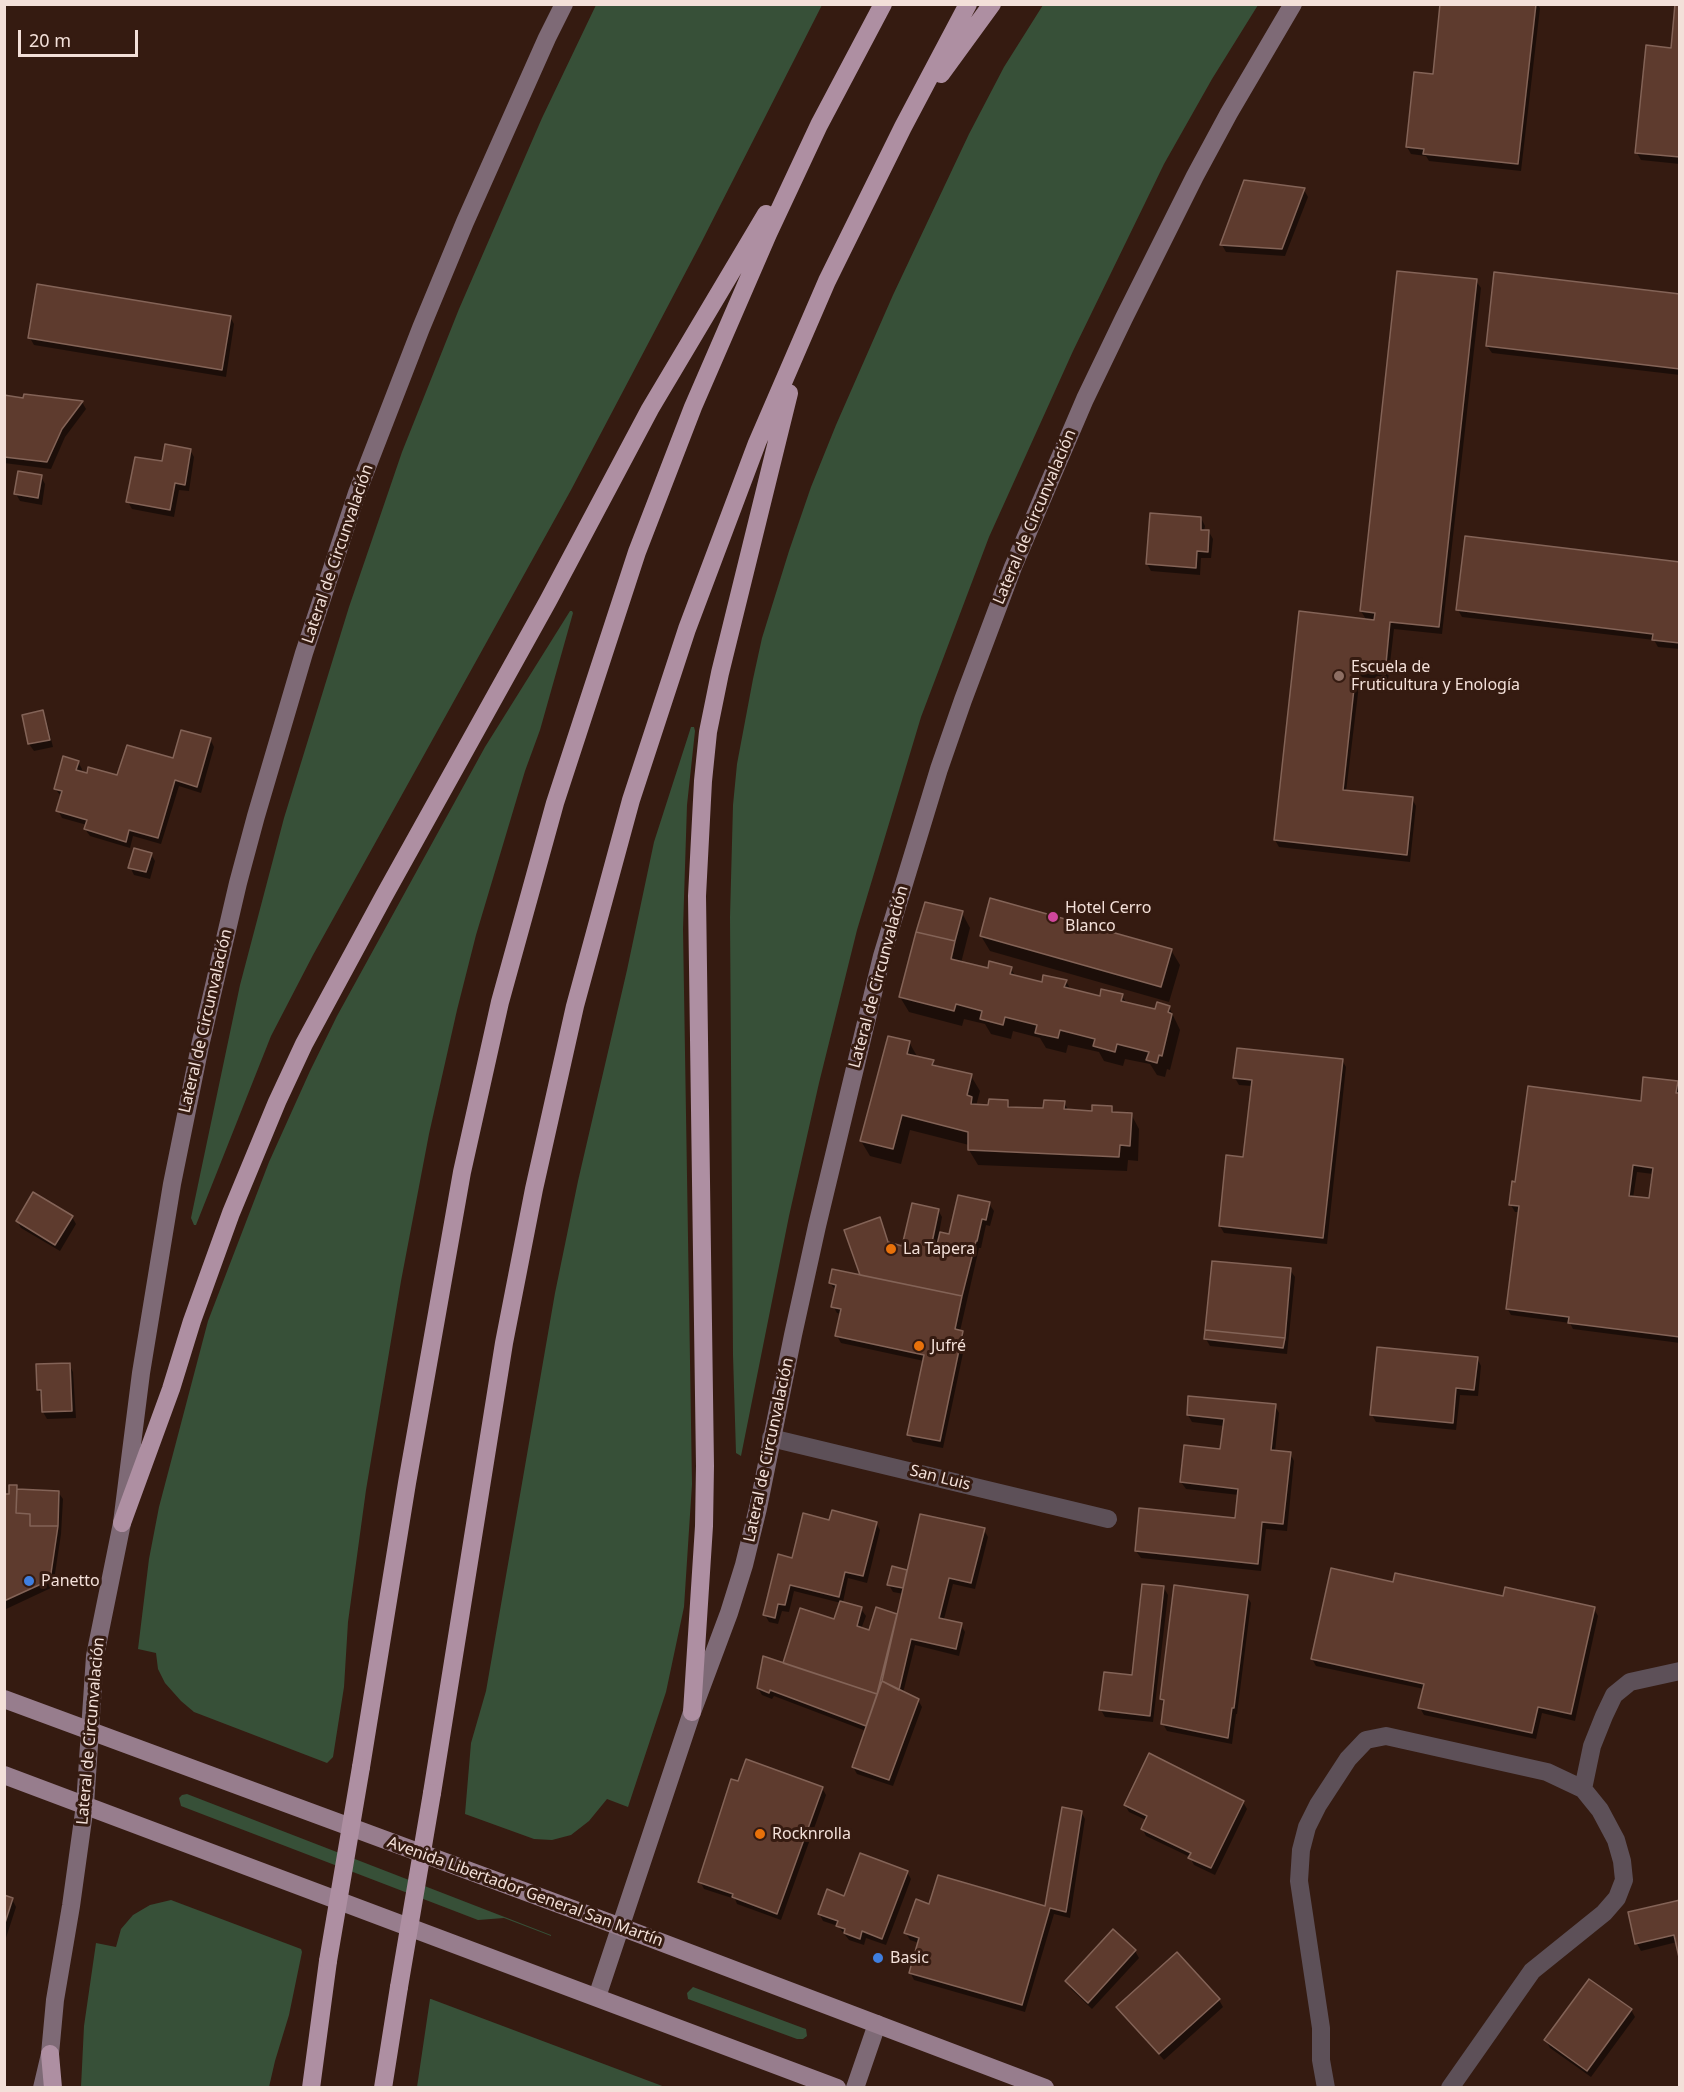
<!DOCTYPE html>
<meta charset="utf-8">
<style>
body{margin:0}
#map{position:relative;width:1684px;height:2092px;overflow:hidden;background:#351b11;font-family:"Noto Sans",sans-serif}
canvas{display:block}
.frame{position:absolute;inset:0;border:6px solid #f3e0d9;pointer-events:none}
.scale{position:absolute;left:18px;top:30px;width:120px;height:27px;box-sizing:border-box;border:3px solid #f3e0d9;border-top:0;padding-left:8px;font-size:18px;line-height:21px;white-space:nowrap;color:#f3e0d9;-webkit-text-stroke:4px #351b11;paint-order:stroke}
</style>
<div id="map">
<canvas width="1684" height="2092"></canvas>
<div class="frame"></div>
<div class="scale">20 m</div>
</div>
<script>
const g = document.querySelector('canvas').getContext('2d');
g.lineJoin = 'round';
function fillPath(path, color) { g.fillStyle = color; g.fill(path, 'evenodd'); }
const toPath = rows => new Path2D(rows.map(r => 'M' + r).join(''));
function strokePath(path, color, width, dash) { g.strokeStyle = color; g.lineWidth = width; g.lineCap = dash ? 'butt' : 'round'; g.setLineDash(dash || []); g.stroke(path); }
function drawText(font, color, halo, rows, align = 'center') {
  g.font = font + ' "Noto Sans",sans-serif'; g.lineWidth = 6; g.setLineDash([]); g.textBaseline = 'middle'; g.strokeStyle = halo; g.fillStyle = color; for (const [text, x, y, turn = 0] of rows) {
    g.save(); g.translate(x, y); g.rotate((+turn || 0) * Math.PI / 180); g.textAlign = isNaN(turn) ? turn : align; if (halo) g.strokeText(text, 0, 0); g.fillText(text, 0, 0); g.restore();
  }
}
fillPath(toPath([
 [596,5,822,5,700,245,571,490,313,955,271,1036,196,1225,194,1225,191,1218,240,985,284,818,349,607,402,452,459,309,542,118],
 [1043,5,1258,5,1212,79,1164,164,1073,351,989,537,921,717,857,930,819,1083,789,1216,741,1456,736,1453,733,1355,730,917,733,805,737,764,753,679,762,638,789,551,811,487,836,425,893,295,969,134,1004,67],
 [570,611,572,611,573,613,540,730,525,771,476,935,457,1010,429,1134,401,1281,366,1490,348,1622,344,1687,333,1757,327,1763,194,1712,181,1701,165,1683,158,1669,156,1653,138,1649,149,1559,159,1507,208,1321,269,1162,310,1071,337,1016,485,747],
 [691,727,694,727,695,731,687,805,683,929,692,1484,684,1607,666,1692,628,1807,607,1799,589,1821,571,1835,552,1840,534,1839,465,1814,471,1743,486,1691,555,1293,578,1181,627,970,654,842],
 [187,1794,551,1935,551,1936,504,1918,478,1920,181,1806,179,1798,182,1795],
 [171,1900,301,1949,302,1952,289,2015,275,2061,269,2087,81,2087,84,2026,96,1943,116,1947,121,1929,133,1915,150,1905],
 [693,1987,803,2028,806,2029,807,2036,803,2039,797,2039,688,1999,687,1993],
 [430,1999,431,1999,665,2087,417,2087]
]), '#375038');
fillPath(toPath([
 [1442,4,1537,4,1540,8,1521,171,1429,161,1426,156,1411,154,1407,147,1434,76],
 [1680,4,1680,164,1641,160,1637,153,1672,49],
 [1304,190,1308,197,1285,256,1226,252,1222,245],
 [1476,281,1481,288,1442,634,1394,629,1388,680,1360,677,1346,792,1412,799,1416,806,1410,862,1279,847,1275,840,1367,621,1361,611],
 [1680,295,1680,375,1492,353,1487,346],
 [230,317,234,324,226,377,34,345,30,338],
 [25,396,82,402,86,409,65,437,51,469,4,463,4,397,24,399],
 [190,450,194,457,189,491,179,490,174,517,132,509,128,502,163,463],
 [41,477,45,484,42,505,20,501,16,494],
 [1201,518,1205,526,1204,531,1209,532,1213,539,1211,558,1201,558,1200,575,1151,571,1147,564],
 [1680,564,1680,649,1658,647,1654,640,1462,617,1458,610],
 [42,712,46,719,53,747,34,751,29,744],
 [210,739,214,747,201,793,179,786,161,844,133,836,130,848,90,836,85,829,87,825,62,818,58,810,62,797,55,789,78,762,82,769,81,773,118,777,174,760],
 [151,854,155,861,150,879,134,875,130,867],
 [962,913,970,928,961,963,989,970,1011,969,1016,977,1043,984,1066,981,1071,990,1101,998,1122,996,1127,1004,1156,1011,1169,1007,1180,1030,1170,1070,1167,1069,1165,1077,1157,1075,1150,1064,1125,1059,1123,1066,1104,1061,1099,1052,1068,1045,1066,1053,1046,1048,1040,1038,1013,1031,1011,1039,991,1034,985,1024,964,1019,962,1026,909,1012,900,997],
 [981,936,1171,950,1180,965,1169,1002,990,951],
 [909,1042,918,1058,933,1062,936,1067,971,1076,980,1091,976,1106,990,1106,1007,1102,1011,1108,1045,1110,1064,1103,1069,1111,1093,1112,1111,1108,1115,1114,1131,1114,1139,1129,1138,1161,1128,1160,1127,1171,978,1165,969,1150,969,1145,910,1130,901,1164,870,1156,861,1141],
 [1342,1060,1346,1067,1327,1244,1224,1233,1220,1226,1244,1159,1252,1086,1239,1085,1235,1078],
 [1677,1083,1680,1088,1680,1343,1573,1329,1570,1323,1511,1315,1507,1308,1520,1212,1515,1212,1511,1205,1517,1184],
 [1637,1172,1653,1174,1650,1199,1633,1198],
 [989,1204,994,1211,990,1226,986,1225,981,1248,979,1248,960,1331,966,1339,943,1448,913,1442,909,1435,924,1361,841,1343,837,1336,841,1314,837,1313,833,1306,836,1291,830,1283,862,1277,879,1219,889,1244,903,1247,938,1210,942,1217,939,1233,950,1235],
 [72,1217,76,1224,60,1251,21,1228,17,1221],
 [1290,1270,1295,1277,1287,1354,1210,1346,1206,1339],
 [1477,1358,1481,1366,1478,1396,1460,1395,1456,1430,1376,1422,1372,1415],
 [69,1365,73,1372,76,1418,47,1419,43,1412,42,1397,38,1389],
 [1190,1397,1275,1406,1279,1413,1275,1452,1290,1453,1294,1461,1287,1531,1266,1529,1261,1571,1141,1558,1136,1551,1236,1520,1239,1495,1186,1489,1181,1482,1222,1450,1224,1426,1192,1422,1188,1415],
 [16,1487,18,1491,58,1492,63,1499,61,1534,53,1587,4,1610,4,1495,10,1495],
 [831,1522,876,1523,880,1530,867,1583,848,1578,843,1602,861,1609,866,1616,861,1629,870,1632,877,1609,898,1616,904,1594,893,1592,889,1585,893,1568,909,1572,984,1530,988,1537,975,1589,953,1584,944,1619,961,1625,965,1632,959,1656,915,1645,903,1693,918,1700,922,1707,893,1786,857,1774,853,1767,866,1731,774,1696,772,1699,762,1695,758,1688,835,1621,841,1603,794,1591,789,1612,782,1611,778,1624,769,1622,765,1615,793,1560],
 [1394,1583,1594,1609,1598,1616,1575,1721,1542,1713,1536,1739,1424,1715,1420,1708,1424,1689,1316,1666,1312,1659],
 [1164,1588,1168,1595,1153,1722,1105,1717,1101,1710,1133,1677],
 [1247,1596,1251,1603,1237,1714,1236,1714,1232,1744,1167,1731,1163,1724,1165,1705,1161,1699],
 [822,1788,826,1795,781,1920,737,1904,735,1899,704,1889,700,1881],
 [1243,1802,1247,1809,1215,1875,1194,1865,1190,1857,1146,1836,1142,1828,1146,1820,1129,1812,1125,1805],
 [1081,1812,1085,1819,1070,1918,1054,1914,1025,2012,914,1980,910,1972,919,1943,910,1940,906,1933,930,1906,1046,1908],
 [907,1872,911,1879,886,1945,866,1938,864,1945,849,1940,838,1926,823,1921,819,1913,845,1898],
 [4,1896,12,1899,16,1907,4,1944],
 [1680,1902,1677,1942,1641,1951,1637,1944],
 [1135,1951,1139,1958,1092,2009,1071,1989,1067,1981],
 [1177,1954,1219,2000,1223,2007,1164,2060,1122,2014,1118,2007],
 [1631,2010,1635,2017,1591,2077,1550,2048,1546,2040]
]), '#0007');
const building = toPath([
 [1440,4,1536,4,1518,164,1423,154,1424,149,1406,147,1414,72,1433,74,1440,4],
 [1675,4,1680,4,1680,157,1635,153,1646,45,1671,48,1675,4],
 [1244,180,1305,188,1282,249,1220,245,1244,180],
 [1397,271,1477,279,1439,627,1390,622,1385,674,1356,670,1343,790,1413,797,1407,855,1274,840,1299,611,1374,620,1375,613,1360,611,1397,271],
 [1494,272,1680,294,1680,369,1486,346,1494,272],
 [37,284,231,316,222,370,28,338,37,284],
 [24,394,83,401,62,429,47,462,4,457,4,395,23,398,24,394],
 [165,444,191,449,185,485,175,483,170,510,126,502,135,457,162,461,165,444],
 [18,471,42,475,38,498,14,494,18,471],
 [1150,513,1201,517,1201,530,1209,530,1208,552,1197,551,1196,568,1146,564,1150,513],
 [1465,536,1680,562,1680,643,1652,640,1653,634,1456,610,1465,536],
 [43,710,50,740,28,744,22,715,43,710],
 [181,730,211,738,197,787,175,780,158,838,129,830,126,842,84,829,87,820,56,811,62,791,54,789,63,756,79,761,76,770,87,773,88,767,117,775,127,745,173,758,181,730],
 [134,848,152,853,146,872,128,868,134,848],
 [990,898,1172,949,1161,987,980,936,990,898],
 [925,902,963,911,955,941,916,932,925,902],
 [916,932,955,941,951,959,988,968,989,961,1012,967,1010,974,1042,982,1043,975,1067,980,1064,987,1100,996,1101,989,1123,994,1121,1001,1155,1009,1157,1002,1170,1006,1168,1012,1172,1014,1162,1056,1159,1055,1157,1063,1146,1060,1149,1052,1117,1044,1115,1052,1093,1046,1095,1039,1060,1030,1058,1038,1035,1033,1037,1025,1005,1017,1003,1025,980,1019,982,1011,956,1004,954,1011,899,997,916,932],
 [888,1036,910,1041,907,1054,934,1060,932,1065,972,1074,967,1095,972,1097,971,1104,988,1105,989,1099,1008,1100,1008,1107,1043,1108,1044,1100,1065,1101,1064,1109,1092,1111,1092,1105,1112,1106,1112,1112,1132,1113,1130,1146,1120,1145,1119,1157,968,1150,968,1132,902,1115,893,1149,860,1141,888,1036],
 [1237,1048,1343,1059,1323,1238,1219,1226,1226,1155,1243,1157,1252,1080,1233,1078,1237,1048],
 [1643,1077,1678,1081,1676,1093,1680,1093,1680,1337,1568,1323,1569,1317,1506,1309,1519,1206,1509,1205,1512,1181,1515,1182,1528,1086,1641,1101,1643,1077],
 [1633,1165,1653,1168,1649,1198,1629,1196,1633,1165],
 [33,1192,73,1216,55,1245,16,1221,33,1192],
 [958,1195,990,1202,986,1220,982,1219,977,1241,976,1241,962,1296,860,1275,844,1230,880,1217,888,1242,902,1246,912,1203,939,1209,930,1252,935,1253,940,1232,949,1234,958,1195],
 [1212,1261,1291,1268,1285,1338,1205,1330,1212,1261],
 [832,1269,962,1296,955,1329,963,1331,940,1441,907,1435,924,1355,835,1336,841,1309,831,1307,836,1285,829,1283,832,1269],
 [1205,1330,1285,1338,1283,1348,1204,1339,1205,1330],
 [1377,1347,1478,1357,1474,1390,1456,1388,1453,1423,1370,1415,1377,1347],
 [70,1363,72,1411,42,1412,41,1390,37,1390,36,1364,70,1363],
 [1188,1396,1276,1404,1271,1450,1291,1452,1283,1524,1262,1522,1258,1564,1135,1551,1139,1508,1235,1518,1238,1489,1180,1482,1184,1445,1220,1449,1224,1419,1187,1415,1188,1396],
 [9,1485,17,1485,16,1513,30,1514,30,1526,58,1526,50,1580,4,1601,4,1494,9,1494,9,1485],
 [17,1489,59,1491,58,1526,30,1526,30,1514,16,1513,17,1489],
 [832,1510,877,1522,863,1576,845,1572,839,1597,790,1585,785,1605,778,1604,775,1618,763,1615,778,1554,792,1558,803,1513,829,1520,832,1510],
 [920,1514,985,1528,971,1583,949,1578,939,1618,962,1623,956,1649,911,1639,899,1690,882,1681,920,1514],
 [892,1566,907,1570,903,1588,887,1585,892,1566],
 [1331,1568,1393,1582,1395,1573,1503,1596,1505,1587,1595,1607,1571,1714,1538,1707,1532,1733,1418,1708,1424,1684,1311,1659,1331,1568],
 [1142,1584,1164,1586,1150,1716,1099,1710,1104,1672,1132,1675,1142,1584],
 [1174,1585,1248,1595,1234,1708,1232,1708,1228,1738,1161,1724,1164,1700,1160,1699,1174,1585],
 [840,1601,862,1607,857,1626,869,1630,876,1607,897,1614,877,1694,783,1663,800,1608,834,1619,840,1601],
 [763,1656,877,1694,866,1726,770,1690,769,1693,757,1688,763,1656],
 [882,1681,919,1699,889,1780,852,1767,882,1681],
 [1149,1753,1244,1801,1211,1868,1188,1858,1191,1853,1141,1829,1147,1816,1124,1805,1149,1753],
 [746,1759,823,1787,777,1914,732,1897,733,1894,698,1882,731,1779,738,1781,746,1759],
 [1062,1807,1082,1811,1066,1912,1050,1908,1022,2005,909,1973,919,1938,904,1933,916,1899,929,1904,938,1875,1045,1906,1062,1807],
 [860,1853,908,1871,882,1939,862,1931,860,1939,844,1933,845,1929,836,1926,838,1921,818,1914,827,1889,844,1896,860,1853],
 [4,1895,13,1898,4,1926,4,1895],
 [1680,1900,1680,1962,1674,1935,1635,1944,1628,1912,1680,1900],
 [1113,1929,1136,1950,1088,2003,1065,1981,1113,1929],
 [1177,1952,1220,1999,1159,2054,1116,2007,1177,1952],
 [1589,1979,1632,2009,1587,2071,1544,2040,1589,1979]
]);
fillPath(building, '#5e3b2e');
strokePath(building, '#836357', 1.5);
strokePath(toPath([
 [771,1438,1108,1519],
 [1583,1789,1592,1746,1604,1716,1614,1695,1630,1682,1680,1671],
 [1326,2088,1321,2060,1321,2028,1299,1881,1301,1850,1307,1827,1318,1805,1348,1759,1366,1740,1386,1736,1547,1772,1583,1789,1600,1810,1616,1840,1622,1861,1624,1880,1617,1898,1604,1913,1532,1971,1450,2088]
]), '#5d5058', 18);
strokePath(toPath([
 [597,1997,692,1712,729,1613,744,1565,758,1508,793,1335,817,1226,882,956,939,769,963,700,1013,567,1085,399,1124,318,1195,176,1229,113,1293,4],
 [42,2088,50,2054,55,2000,71,1906,85,1805,95,1656,122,1523,141,1373,172,1184,200,1046,238,883,256,816,304,653,357,493,421,328,465,222,547,38,564,4],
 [855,2088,877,2024]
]), '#7e6a76', 18);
strokePath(toPath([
 [4,1699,621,1927,1045,2088],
 [4,1775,837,2088]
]), '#977d8d', 18);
strokePath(toPath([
 [941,74,992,4],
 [122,1523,171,1389,192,1321,231,1213,277,1102,304,1044,384,896,548,601,650,409,766,214],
 [692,1712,704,1526,705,1466,697,896,703,781,708,732,720,673,789,393],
 [361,1767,407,1483,462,1172,500,1002,555,803,637,552,693,407,768,234,819,125,883,4],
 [432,1793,504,1343,534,1189,575,1006,631,800,687,629,757,443,827,281,903,127,968,4],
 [50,2054,53,2088],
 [311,2088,328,1961],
 [383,2088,399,1987]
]), '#ae8fa2', 18);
strokePath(toPath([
 [328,1961,361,1767],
 [399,1987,432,1793]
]), '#ae8fa2', 18);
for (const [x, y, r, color] of [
 [1339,676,6,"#8d6e63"],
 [1053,917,6,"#d1479c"],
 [891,1249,6,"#e8710a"],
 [919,1346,6,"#e8710a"],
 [29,1581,6,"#3f7fe0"],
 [760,1834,6,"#e8710a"],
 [878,1958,6,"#3f7fe0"]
]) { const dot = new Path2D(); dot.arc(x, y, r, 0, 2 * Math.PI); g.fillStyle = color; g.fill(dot); strokePath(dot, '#351b11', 2); }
drawText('16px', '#f3e0d9', '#351b11', [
 ["Lateral de Circunvalación",1035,517,-67],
 ["Lateral de Circunvalación",338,554,-71],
 ["Lateral de Circunvalación",879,977,-75],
 ["Lateral de Circunvalación",206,1021,-77],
 ["Lateral de Circunvalación",769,1450,-78],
 ["San Luis",940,1478,14],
 ["Lateral de Circunvalación",91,1731,-85],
 ["Avenida Libertador General San Martín",525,1892,20]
]);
drawText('16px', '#f3e0d9', '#351b11', [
 ["Escuela de",1351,667],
 ["Fruticultura y Enología",1351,685],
 ["Hotel Cerro",1065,908],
 ["Blanco",1065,926],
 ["La Tapera",903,1249],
 ["Jufré",931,1346],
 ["Panetto",41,1581],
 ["Rocknrolla",772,1834],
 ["Basic",890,1958]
], 'left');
</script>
